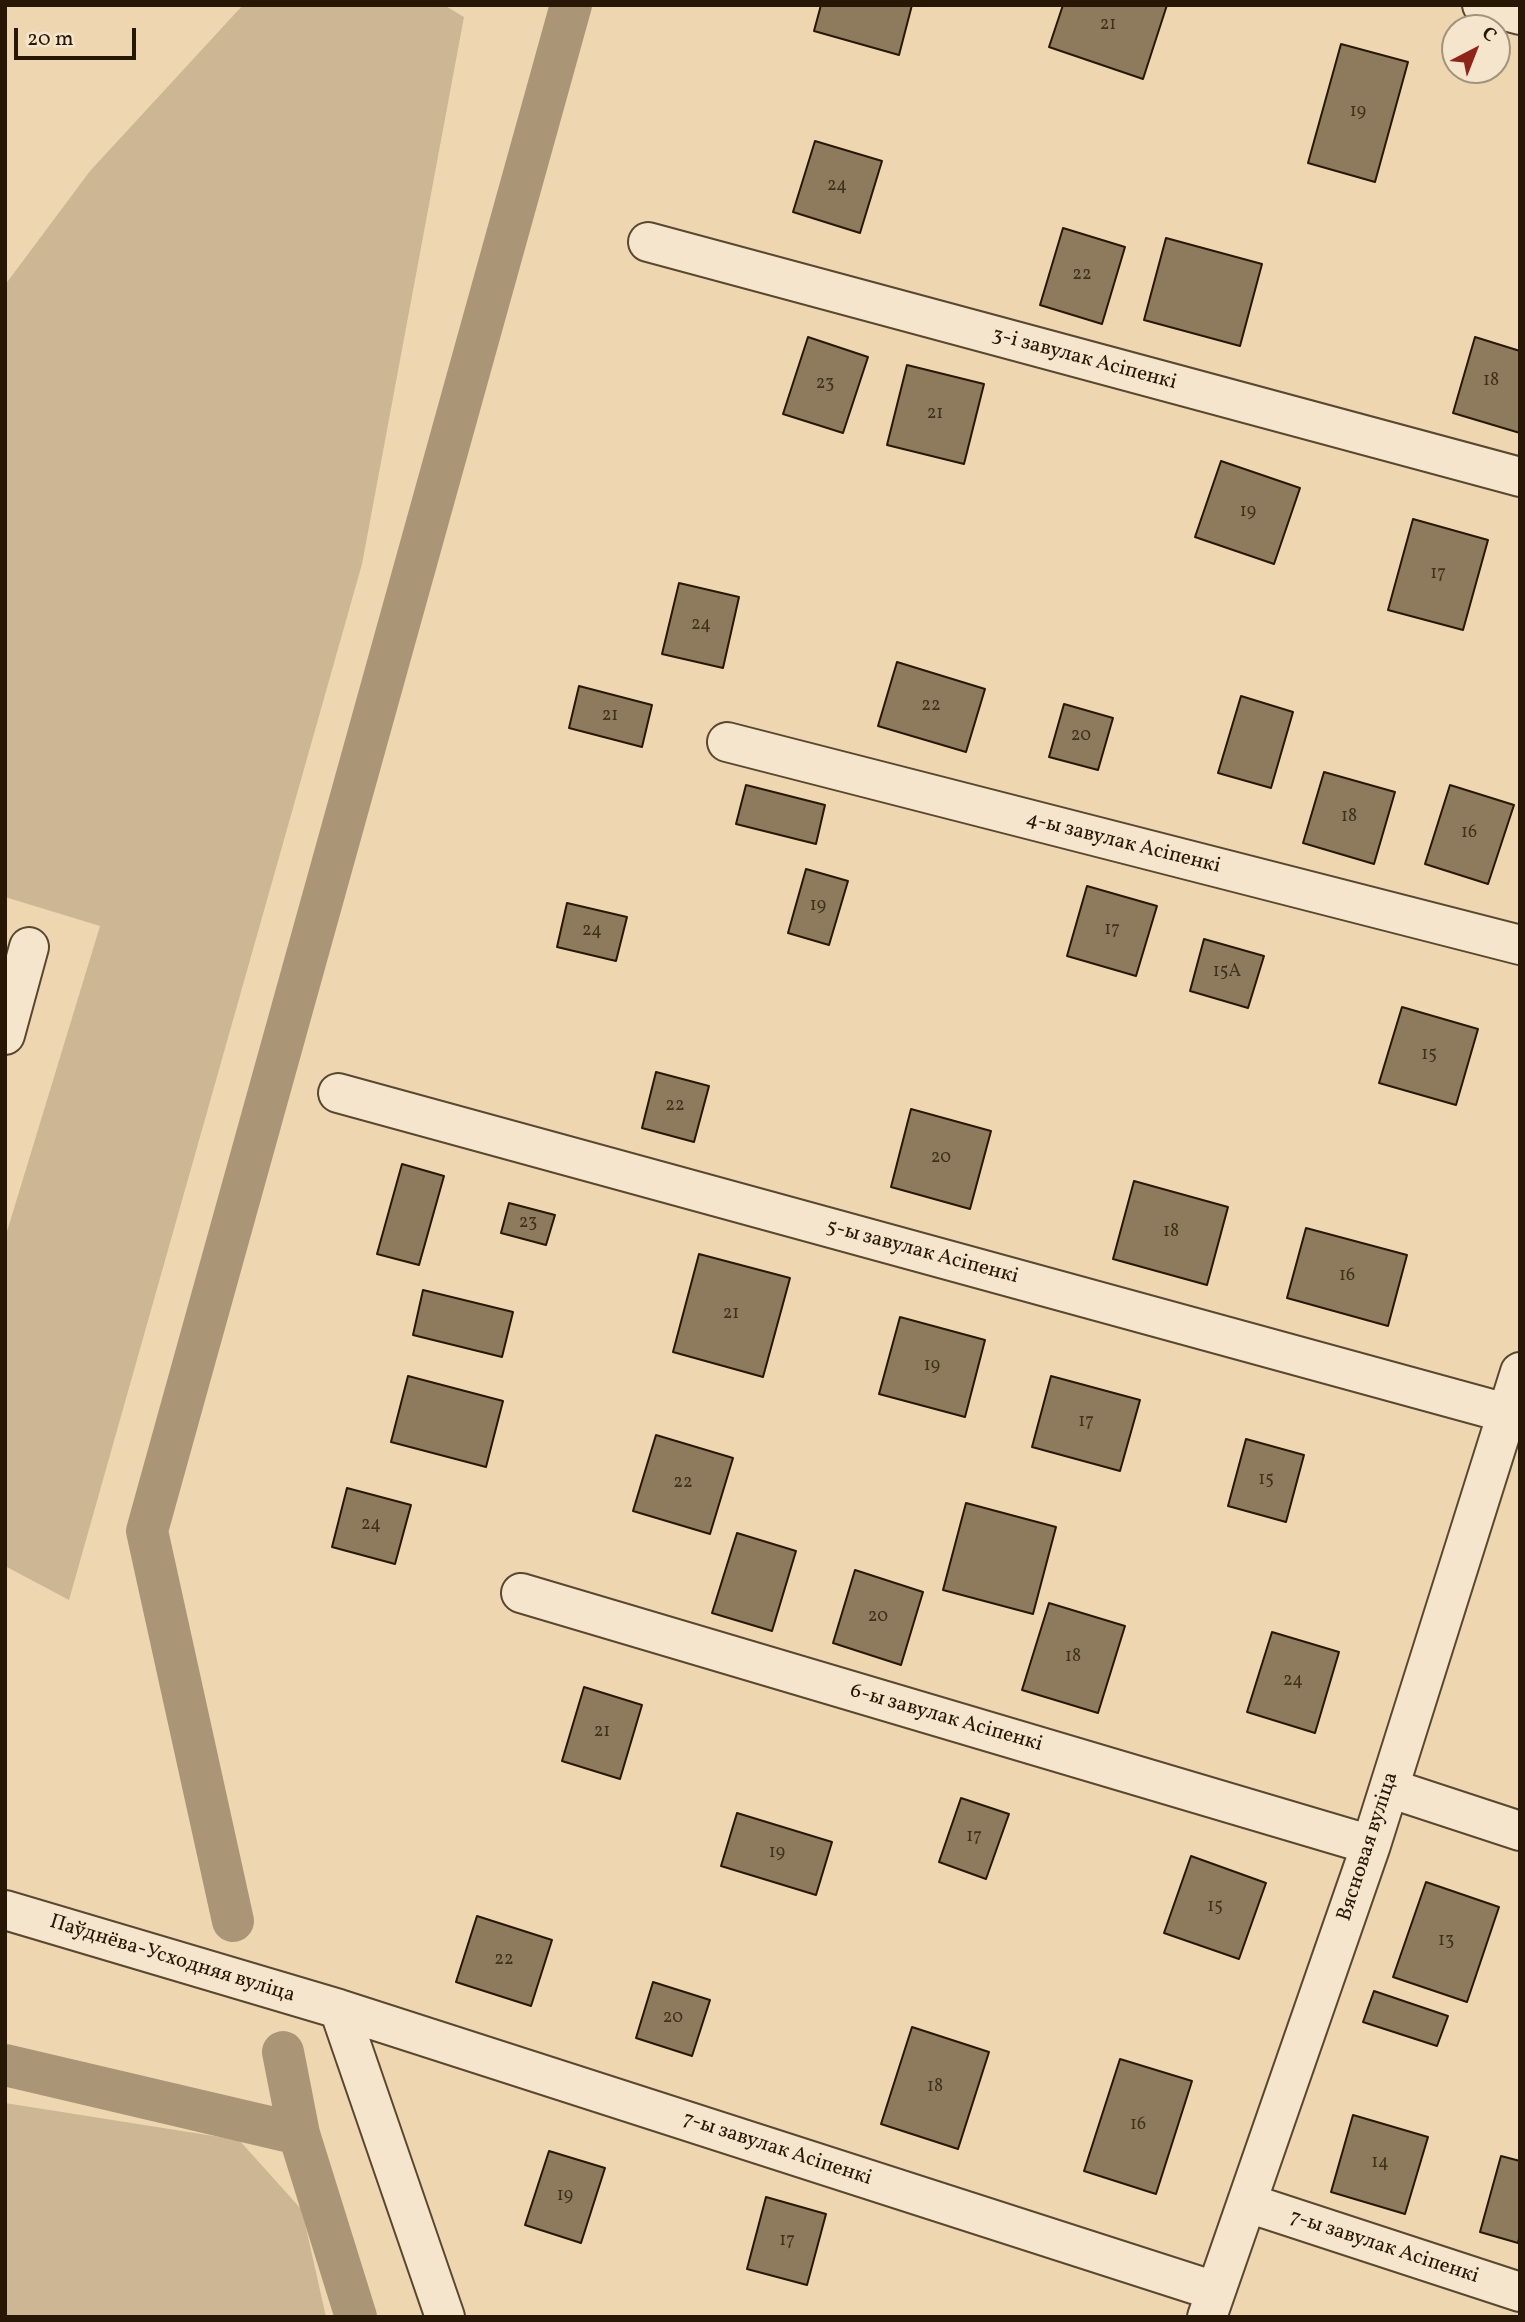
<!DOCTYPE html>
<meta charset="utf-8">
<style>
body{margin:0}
#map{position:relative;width:1525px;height:2322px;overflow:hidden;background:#eed7b0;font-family:Vollkorn,serif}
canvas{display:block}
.frame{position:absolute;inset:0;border:7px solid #271704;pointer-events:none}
.north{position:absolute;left:1441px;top:14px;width:70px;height:70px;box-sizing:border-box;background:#f4e5cc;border:2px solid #a2937c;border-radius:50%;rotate:42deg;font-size:19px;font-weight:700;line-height:28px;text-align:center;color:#271704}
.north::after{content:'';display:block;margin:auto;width:24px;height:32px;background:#8f2418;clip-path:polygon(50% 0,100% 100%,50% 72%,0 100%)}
.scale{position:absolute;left:14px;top:28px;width:122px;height:32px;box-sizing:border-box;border:4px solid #271704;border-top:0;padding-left:9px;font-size:21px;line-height:24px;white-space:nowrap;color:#271704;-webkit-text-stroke:5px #f4e5cc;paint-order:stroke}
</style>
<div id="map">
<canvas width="1525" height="2322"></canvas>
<div class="frame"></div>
<div class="north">С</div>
<div class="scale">20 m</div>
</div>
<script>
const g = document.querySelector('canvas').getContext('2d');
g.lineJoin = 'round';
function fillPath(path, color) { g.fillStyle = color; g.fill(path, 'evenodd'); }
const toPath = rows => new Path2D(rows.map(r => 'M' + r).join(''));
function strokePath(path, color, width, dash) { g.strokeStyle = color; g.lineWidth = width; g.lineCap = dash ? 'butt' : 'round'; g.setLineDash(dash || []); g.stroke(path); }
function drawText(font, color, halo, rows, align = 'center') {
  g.font = font + ' Vollkorn,serif'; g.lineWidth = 6; g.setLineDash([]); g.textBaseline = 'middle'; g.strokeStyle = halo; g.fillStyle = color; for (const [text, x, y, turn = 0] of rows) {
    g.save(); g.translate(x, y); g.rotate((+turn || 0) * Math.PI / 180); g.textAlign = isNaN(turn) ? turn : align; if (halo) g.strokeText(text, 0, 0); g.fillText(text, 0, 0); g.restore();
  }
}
fillPath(toPath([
 [243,5,444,5,464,17,362,564,69,1600,5,1566,5,1238,100,926,5,897,5,285,90,171],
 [5,2103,239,2140,302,2210,326,2317,5,2317]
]), '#ccb693');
strokePath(toPath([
 [233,1921,147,1531,571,5],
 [283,2052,299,2134],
 [5,2065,299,2134,356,2317]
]), '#aa9676', 42);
const building = toPath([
 [821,5,912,5,899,55,814,31,821,5],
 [1063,5,1167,5,1143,79,1049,47,1063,5],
 [1341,44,1408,62,1375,182,1308,163,1341,44],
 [815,141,882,161,860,233,793,212,815,141],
 [1063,228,1125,247,1102,324,1040,305,1063,228],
 [1166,238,1262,264,1240,346,1144,320,1166,238],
 [808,337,868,357,843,433,783,414,808,337],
 [1475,337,1520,351,1520,433,1453,413,1475,337],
 [907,365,984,384,964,464,887,445,907,365],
 [1221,461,1300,488,1274,564,1195,537,1221,461],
 [1413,519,1488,540,1463,630,1388,610,1413,519],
 [679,583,739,597,723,668,662,654,679,583],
 [897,662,985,689,966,752,878,726,897,662],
 [579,686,652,705,642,747,569,728,579,686],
 [1241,696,1293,712,1271,788,1218,773,1241,696],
 [1064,704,1113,718,1098,770,1049,757,1064,704],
 [1324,772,1395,792,1374,864,1303,843,1324,772],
 [746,785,825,805,816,844,736,824,746,785],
 [1450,785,1514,805,1488,884,1425,864,1450,785],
 [806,869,848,881,829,945,788,933,806,869],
 [1087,886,1157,906,1136,976,1067,956,1087,886],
 [567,903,627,917,616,961,557,947,567,903],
 [1204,939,1264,956,1248,1008,1190,991,1204,939],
 [1402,1007,1478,1029,1456,1105,1379,1083,1402,1007],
 [656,1072,709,1086,694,1142,642,1128,656,1072],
 [911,1109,991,1131,970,1209,891,1187,911,1109],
 [402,1164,444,1176,419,1265,377,1254,402,1164],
 [1134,1181,1228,1207,1207,1285,1113,1259,1134,1181],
 [509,1203,555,1215,546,1245,501,1233,509,1203],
 [1306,1228,1407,1255,1388,1326,1287,1298,1306,1228],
 [699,1254,790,1278,763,1377,673,1352,699,1254],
 [423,1290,513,1312,502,1357,413,1335,423,1290],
 [900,1317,985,1340,965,1417,879,1394,900,1317],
 [408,1376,503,1401,486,1467,391,1442,408,1376],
 [1051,1376,1140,1400,1120,1471,1032,1447,1051,1376],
 [656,1435,733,1458,710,1534,633,1511,656,1435],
 [1246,1439,1304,1455,1286,1522,1228,1506,1246,1439],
 [347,1488,411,1505,395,1564,332,1547,347,1488],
 [966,1503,1056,1527,1033,1614,943,1590,966,1503],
 [737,1533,796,1551,772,1631,712,1613,737,1533],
 [855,1570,923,1592,901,1665,833,1643,855,1570],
 [1049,1603,1125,1626,1098,1713,1022,1690,1049,1603],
 [1272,1632,1339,1652,1315,1733,1247,1712,1272,1632],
 [584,1687,642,1705,620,1779,562,1761,584,1687],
 [961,1798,1009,1814,986,1879,939,1862,961,1798],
 [737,1813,832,1842,816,1895,721,1866,737,1813],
 [1191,1856,1266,1883,1239,1959,1164,1933,1191,1856],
 [1426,1882,1499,1907,1467,2002,1393,1977,1426,1882],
 [477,1916,552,1940,531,2006,456,1982,477,1916],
 [653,1982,710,2000,692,2056,636,2038,653,1982],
 [1374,1991,1448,2016,1437,2046,1363,2022,1374,1991],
 [912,2027,989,2052,958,2149,881,2124,912,2027],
 [1120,2059,1192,2081,1156,2194,1084,2171,1120,2059],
 [1353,2115,1428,2137,1405,2214,1331,2192,1353,2115],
 [549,2151,605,2168,581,2243,525,2225,549,2151],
 [1501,2156,1520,2161,1520,2235,1518,2243,1480,2232,1501,2156],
 [766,2197,826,2214,807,2285,747,2269,766,2197]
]);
fillPath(building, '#8e7b5d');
strokePath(building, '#271704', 2);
const street = toPath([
 [1482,5,1520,15],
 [648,242,1520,477],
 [727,742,1520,945],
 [5,1035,29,947],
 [338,1093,1506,1413],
 [521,1593,1371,1845],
 [1389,1788,1520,1831],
 [5,1910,339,2009,1215,2291],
 [339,2009,445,2317],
 [1248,2203,1520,2292],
 [1207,2317,1371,1845,1520,1372]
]);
strokePath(street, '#59472f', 42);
strokePath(street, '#f4e5cc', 38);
drawText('18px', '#41301a', null, [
 ["21",1108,26],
 ["19",1358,113],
 ["24",837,187],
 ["22",1082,276],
 ["18",1491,382],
 ["23",825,385],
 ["21",935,415],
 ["19",1248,513],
 ["17",1438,575],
 ["24",701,626],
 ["22",931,707],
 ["21",610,717],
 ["20",1081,737],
 ["18",1349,818],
 ["16",1469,834],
 ["19",818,907],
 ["17",1112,931],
 ["24",592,932],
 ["15А",1227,973],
 ["15",1429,1056],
 ["22",675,1107],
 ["20",941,1159],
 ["23",528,1224],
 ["18",1171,1233],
 ["16",1347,1277],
 ["21",731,1315],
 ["19",932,1367],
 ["17",1086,1423],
 ["15",1266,1481],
 ["22",683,1484],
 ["24",371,1526],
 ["20",878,1618],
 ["18",1073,1658],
 ["24",1293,1682],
 ["21",602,1733],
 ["17",974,1838],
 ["19",777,1854],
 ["15",1215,1908],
 ["13",1446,1942],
 ["22",504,1961],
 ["20",673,2019],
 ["18",935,2088],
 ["16",1138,2126],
 ["14",1380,2164],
 ["19",565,2197],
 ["17",787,2242]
]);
drawText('21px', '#271704', '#f4e5cc', [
 ["3-і завулак Асіпенкі",1084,360,15],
 ["4-ы завулак Асіпенкі",1123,844,14],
 ["5-ы завулак Асіпенкі",922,1253,15],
 ["6-ы завулак Асіпенкі",946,1719,16],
 ["Вясновая вуліца",1369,1847,-72],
 ["Паўднёва-Усходняя вуліца",172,1960,17],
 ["7-ы завулак Асіпенкі",777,2150,18],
 ["7-ы завулак Асіпенкі",1384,2248,18]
]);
</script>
